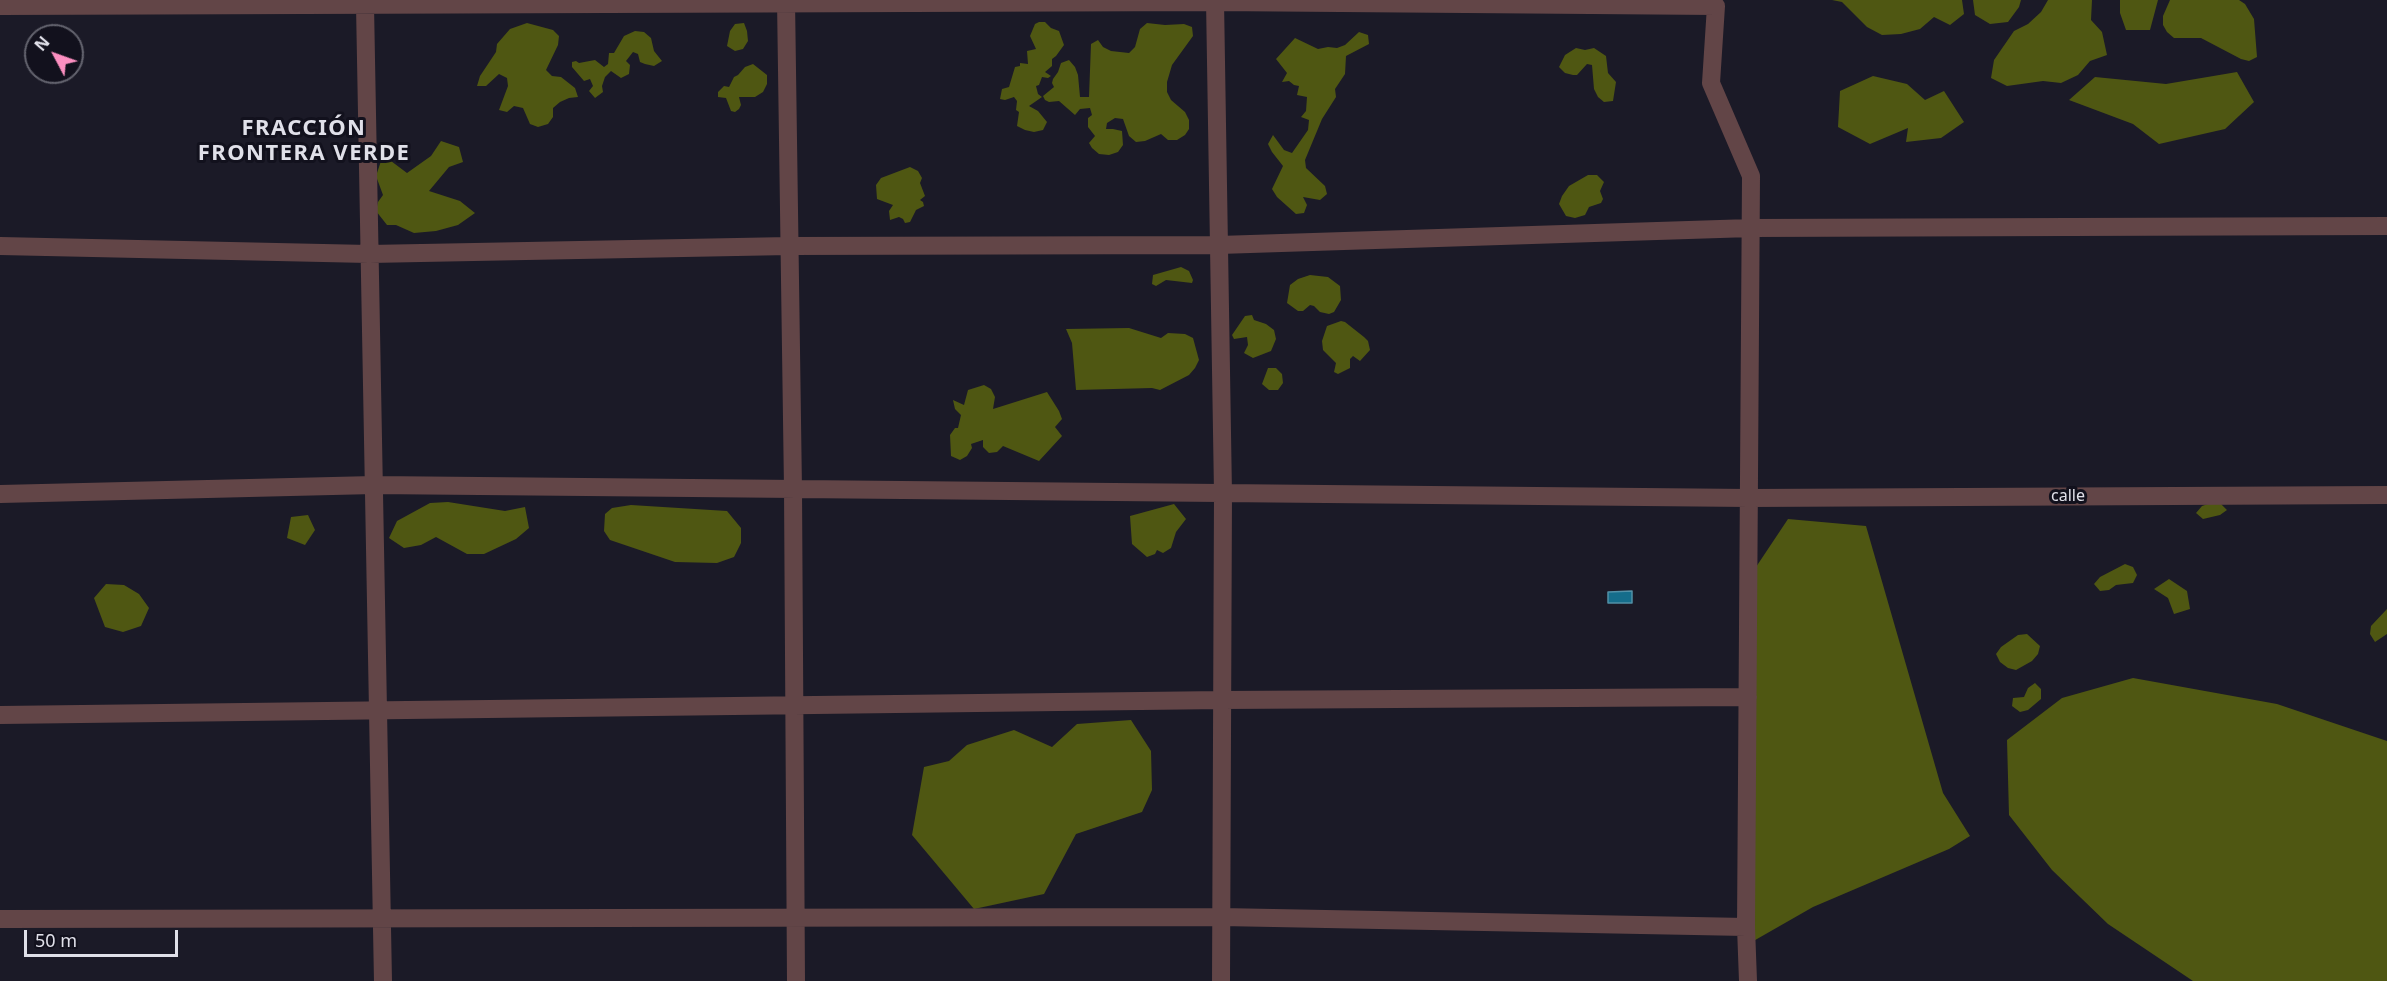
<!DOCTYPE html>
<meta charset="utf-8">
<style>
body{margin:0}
#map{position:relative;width:2387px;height:981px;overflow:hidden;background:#1b1a27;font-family:"Noto Sans",sans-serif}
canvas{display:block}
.north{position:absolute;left:24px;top:24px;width:60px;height:60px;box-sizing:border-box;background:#12111d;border:2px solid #64646f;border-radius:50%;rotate:311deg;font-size:16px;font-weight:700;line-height:24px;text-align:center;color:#e0e0e9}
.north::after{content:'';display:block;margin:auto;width:21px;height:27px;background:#fc8fc1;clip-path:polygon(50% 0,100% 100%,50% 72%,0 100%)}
.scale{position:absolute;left:24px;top:930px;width:154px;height:27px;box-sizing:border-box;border:3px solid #e0e0e9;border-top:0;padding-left:8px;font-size:18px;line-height:21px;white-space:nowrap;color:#e0e0e9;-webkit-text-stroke:4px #12111d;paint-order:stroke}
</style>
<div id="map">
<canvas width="2387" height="981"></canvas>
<div class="north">N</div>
<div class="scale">50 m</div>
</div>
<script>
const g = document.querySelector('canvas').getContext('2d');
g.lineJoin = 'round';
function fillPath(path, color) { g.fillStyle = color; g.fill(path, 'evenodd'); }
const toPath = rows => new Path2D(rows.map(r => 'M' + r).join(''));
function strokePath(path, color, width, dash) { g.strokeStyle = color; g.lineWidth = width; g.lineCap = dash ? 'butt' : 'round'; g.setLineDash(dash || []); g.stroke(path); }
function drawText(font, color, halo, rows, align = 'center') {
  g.font = font + ' "Noto Sans",sans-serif'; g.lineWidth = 6; g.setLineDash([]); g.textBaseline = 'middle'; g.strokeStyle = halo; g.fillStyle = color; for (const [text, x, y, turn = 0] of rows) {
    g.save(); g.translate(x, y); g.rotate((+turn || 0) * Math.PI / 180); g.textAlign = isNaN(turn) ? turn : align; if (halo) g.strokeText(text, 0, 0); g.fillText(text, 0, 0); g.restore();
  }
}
fillPath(toPath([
 [1832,0,1962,0,1964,14,1950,25,1934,17,1920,29,1901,34,1882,35,1867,27,1842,2],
 [1973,0,2021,0,2019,7,2008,22,1990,24,1975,15],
 [2048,0,2092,0,2091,20,2102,32,2107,55,2090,61,2078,75,2061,83,2043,81,2007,86,1991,78,1994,60,2014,31,2028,24,2041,12],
 [2120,0,2158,0,2150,30,2126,30,2120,13],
 [2170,0,2239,0,2245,4,2254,19,2257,57,2249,61,2241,59,2201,38,2174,38,2167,32,2163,25,2163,16],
 [1039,22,1045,22,1051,28,1059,31,1064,45,1056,56,1052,59,1052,66,1045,72,1051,76,1048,78,1042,77,1039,85,1036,86,1038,94,1042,97,1029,106,1038,111,1047,122,1043,130,1034,132,1025,130,1017,126,1019,112,1016,110,1017,101,1014,97,1005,100,1000,99,1002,89,1009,87,1015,67,1020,66,1020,63,1028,64,1027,51,1036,49,1030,36,1035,24],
 [527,23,553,30,559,36,558,45,546,70,552,76,561,77,575,88,578,97,569,98,560,102,553,108,553,117,548,124,538,127,530,124,523,108,514,106,507,112,499,110,508,86,507,78,499,74,486,86,477,86,480,76,496,52,497,44,510,29],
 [744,23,747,31,748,41,743,49,735,51,727,46,730,31,735,24],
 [1147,23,1165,25,1184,24,1192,27,1193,36,1172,65,1167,82,1167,92,1171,100,1185,112,1189,120,1189,129,1185,135,1177,140,1168,140,1161,134,1145,141,1136,142,1129,136,1123,119,1115,118,1107,123,1106,129,1113,129,1122,131,1123,145,1118,152,1109,155,1099,154,1092,148,1089,143,1095,136,1088,127,1088,118,1092,115,1090,108,1080,109,1075,115,1059,101,1049,102,1045,100,1043,96,1054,87,1052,83,1053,79,1058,72,1061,63,1069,60,1075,67,1078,75,1080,97,1089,97,1091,44,1098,40,1103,47,1111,51,1129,53,1135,47,1140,29],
 [635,31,644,32,651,38,654,51,662,61,654,66,645,64,640,62,638,54,633,52,626,61,630,65,629,74,621,78,611,71,605,77,602,86,603,92,595,98,589,91,593,86,590,79,584,81,572,67,572,62,576,61,579,63,595,60,604,67,608,64,609,53,614,53,624,36],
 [1359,32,1368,35,1369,44,1346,56,1345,74,1335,89,1336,97,1322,119,1305,160,1306,168,1325,186,1327,194,1320,200,1303,197,1307,205,1304,213,1296,214,1277,197,1272,189,1283,166,1272,152,1268,144,1273,135,1284,150,1292,153,1308,130,1309,120,1301,117,1306,111,1307,97,1297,95,1299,86,1294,85,1289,81,1282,82,1287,73,1276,59,1295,38,1318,49,1328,47,1337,48,1345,45],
 [1576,48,1585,50,1594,48,1606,56,1608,73,1616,82,1613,101,1604,102,1598,97,1594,89,1592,65,1587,64,1577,75,1573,75,1565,73,1559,67,1565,55],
 [753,64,767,75,767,84,763,92,755,97,739,97,741,105,739,109,735,112,731,111,726,98,718,97,718,92,724,86,729,87,734,77,738,75,745,67],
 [2237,72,2254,102,2225,129,2159,144,2133,124,2069,100,2095,77,2166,84],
 [1873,76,1907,84,1925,100,1944,91,1964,122,1941,138,1906,142,1908,128,1870,144,1838,127,1840,91],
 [441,141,459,147,463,162,449,167,429,191,460,201,475,213,458,225,436,231,414,233,396,225,387,225,376,211,378,202,383,195,376,176,383,155,407,173,431,156],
 [910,167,918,171,922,178,920,183,925,196,920,200,923,202,924,206,916,210,910,222,905,223,903,219,899,217,890,220,889,211,893,205,877,199,876,185,881,178],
 [1588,175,1597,175,1604,182,1600,191,1603,199,1601,203,1589,207,1585,215,1575,218,1566,216,1559,204,1562,196,1569,186],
 [1181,267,1189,271,1193,280,1192,283,1166,280,1156,286,1152,284,1153,275],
 [1310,275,1328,277,1340,286,1341,300,1334,312,1329,314,1320,312,1314,306,1310,305,1303,311,1298,311,1287,303,1290,285,1298,279],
 [1252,315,1254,320,1266,324,1274,330,1276,339,1271,351,1253,358,1244,353,1248,345,1247,337,1234,339,1232,335,1245,316],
 [1341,321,1345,322,1364,337,1368,341,1370,350,1360,361,1353,356,1350,359,1350,368,1338,374,1334,372,1336,363,1323,350,1322,341,1327,326],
 [1129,328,1161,338,1168,333,1185,334,1193,338,1199,360,1195,368,1189,375,1160,390,1152,388,1076,390,1072,343,1066,329],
 [1268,368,1276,368,1282,374,1283,383,1278,390,1269,390,1262,384],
 [984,385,991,389,995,397,993,409,1047,392,1059,411,1062,419,1055,427,1062,436,1039,461,1003,446,997,452,989,453,983,447,983,440,971,444,972,448,967,456,960,460,951,456,950,435,955,428,958,428,961,415,955,409,953,400,964,405,968,390],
 [448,502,505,511,525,507,529,528,516,539,484,554,467,554,436,537,421,545,404,548,389,538,397,521,430,503],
 [2211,503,2221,504,2227,510,2220,515,2203,519,2196,513,2202,506],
 [1174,504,1186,519,1176,532,1171,548,1163,553,1157,550,1155,554,1147,557,1132,544,1130,516],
 [631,505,727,511,741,528,741,543,734,557,717,563,675,562,610,540,604,531,605,514,612,508],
 [308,515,315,530,305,545,287,538,291,517],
 [1788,519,1866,526,1943,793,1970,836,1949,849,1813,907,1750,943,1752,573],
 [2125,564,2133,567,2137,575,2133,583,2116,585,2109,590,2100,591,2094,584,2100,577],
 [2169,579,2187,591,2190,609,2174,614,2168,598,2154,589],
 [106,584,124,585,139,594,149,608,141,626,123,632,105,627,94,598],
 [2387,609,2387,634,2375,642,2370,634,2371,626],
 [2027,634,2040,646,2038,654,2032,661,2016,670,2008,668,2000,662,1996,654,2001,647,2018,635],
 [2133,678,2277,704,2387,741,2387,981,2193,981,2108,924,2052,870,2009,815,2007,740,2062,698],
 [2035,683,2041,689,2041,699,2028,710,2020,712,2012,706,2013,698,2024,697,2028,688],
 [1131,720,1151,751,1152,790,1142,812,1076,834,1044,894,974,909,912,835,924,767,949,761,967,745,1014,730,1052,747,1077,724]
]), '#4f5712');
const water = toPath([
 [1632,591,1632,603,1608,603,1608,592,1632,591]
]);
fillPath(water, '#156d8b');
strokePath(water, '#5290a7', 1.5);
strokePath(toPath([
 [786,0,793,489,796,981],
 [1215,0,1223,493,1221,981],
 [365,5,383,981],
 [0,6,1215,2,1716,6,1711,83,1751,176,1746,927,1748,981],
 [0,246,369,254,789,246,1219,245,1751,228,2387,226],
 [0,494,374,485,1749,498,2387,495],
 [0,715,1222,700,1748,697],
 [0,919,1221,917,1746,927]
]), '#624547', 18);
drawText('16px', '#e0e0e9', '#12111d', [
 ["calle",2068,496]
]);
g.letterSpacing = '1.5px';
drawText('bold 22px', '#e0e0e9', '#12111d', [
 ["FRACCIÓN",304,129],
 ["FRONTERA VERDE",304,154]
]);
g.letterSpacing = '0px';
</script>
